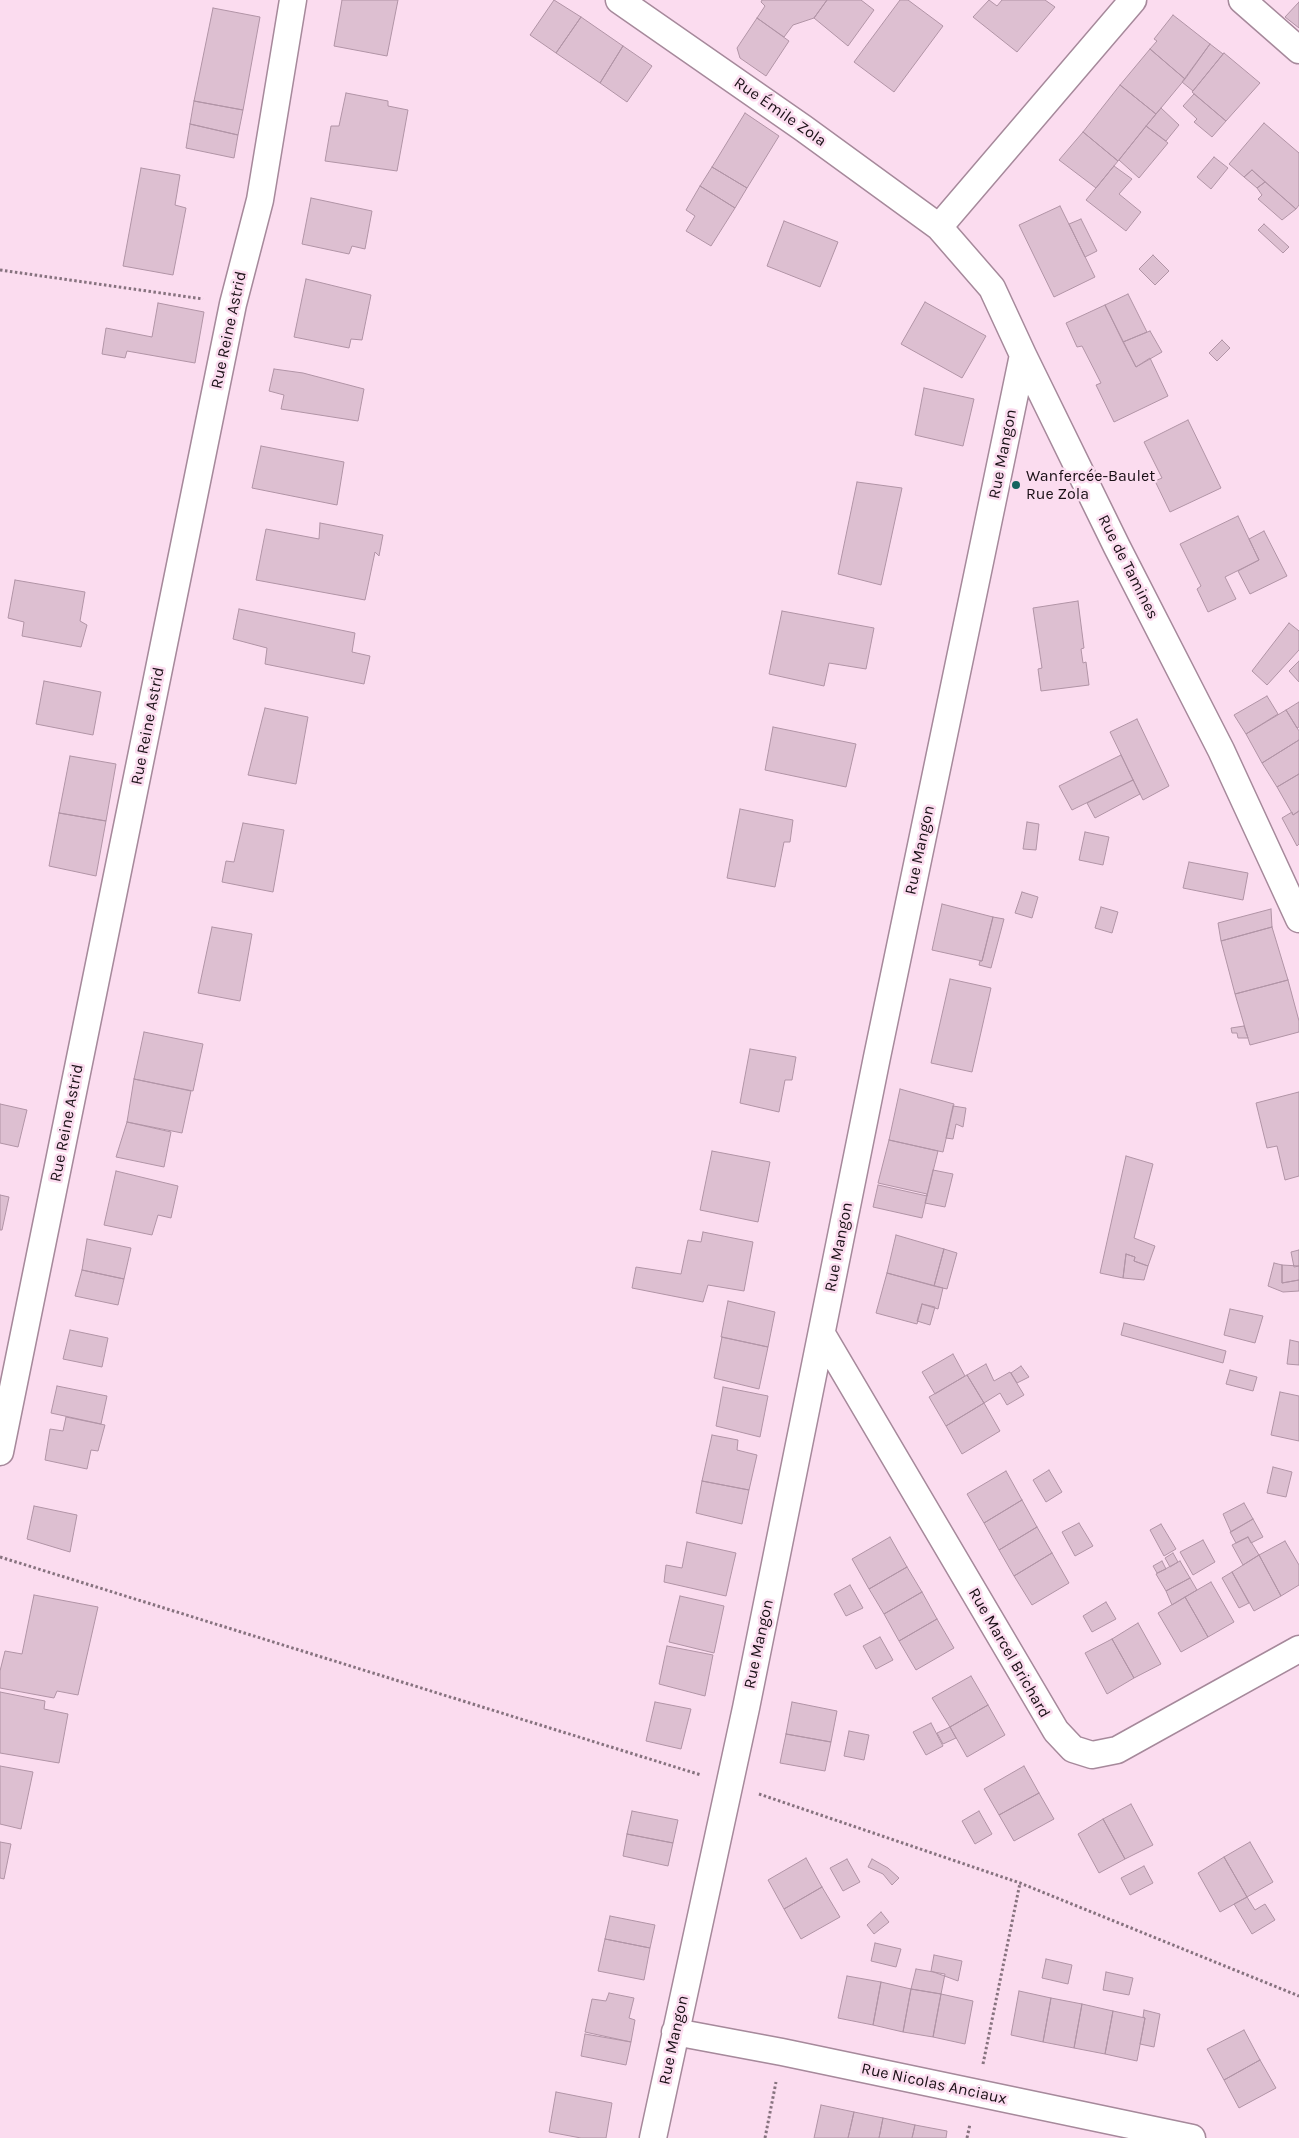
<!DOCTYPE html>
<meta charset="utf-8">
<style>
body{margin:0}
canvas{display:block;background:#fbdcef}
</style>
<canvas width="1299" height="2138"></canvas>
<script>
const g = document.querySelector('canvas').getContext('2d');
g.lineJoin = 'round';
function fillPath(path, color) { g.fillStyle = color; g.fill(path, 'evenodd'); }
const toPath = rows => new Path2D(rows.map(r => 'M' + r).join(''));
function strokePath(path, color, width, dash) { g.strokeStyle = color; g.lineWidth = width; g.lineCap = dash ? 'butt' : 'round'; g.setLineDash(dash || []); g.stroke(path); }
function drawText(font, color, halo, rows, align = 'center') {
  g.font = font + ' Karla,sans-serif'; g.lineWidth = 5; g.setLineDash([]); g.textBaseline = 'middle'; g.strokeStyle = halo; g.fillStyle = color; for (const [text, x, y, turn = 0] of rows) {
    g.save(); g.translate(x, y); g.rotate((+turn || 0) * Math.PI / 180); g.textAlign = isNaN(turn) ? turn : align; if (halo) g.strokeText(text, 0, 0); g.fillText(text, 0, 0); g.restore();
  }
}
const building = toPath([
 [342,0,398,0,387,56,334,46,342,0],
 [554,0,581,17,556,53,530,35,554,0],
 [762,0,827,0,814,18,793,25,784,37,757,18,765,6,761,2,762,0],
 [827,0,861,0,874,10,848,46,814,18,827,0],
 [900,0,908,0,943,26,894,92,854,62,900,0],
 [989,0,997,6,1002,0,1045,0,1055,7,1017,52,973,17,989,0],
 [1299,2,1299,28,1285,17,1299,2],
 [213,8,260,17,243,110,194,101,213,8],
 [1173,15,1210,44,1185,79,1150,49,1157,41,1154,39,1173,15],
 [581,17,623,46,600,83,556,53,581,17],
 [757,18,789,41,766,76,740,58,737,48,757,18],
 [1210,44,1223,54,1193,91,1182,82,1210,44],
 [623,46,652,66,627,102,600,83,623,46],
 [1150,49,1185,79,1156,114,1120,85,1150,49],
 [1224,53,1260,83,1226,121,1192,92,1224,53],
 [1120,85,1156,114,1118,161,1083,132,1120,85],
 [346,93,388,101,388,106,408,110,397,171,325,161,331,126,339,126,346,93],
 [1194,94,1226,121,1212,137,1194,122,1197,119,1183,106,1194,94],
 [194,101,243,110,238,135,190,124,194,101],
 [1161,108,1179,125,1166,141,1146,126,1161,108],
 [745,113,779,136,747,188,712,167,745,113],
 [1264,123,1299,153,1299,205,1296,209,1252,170,1244,177,1229,164,1264,123],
 [190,124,238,135,234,158,186,148,190,124],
 [1146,126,1168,143,1139,178,1119,160,1146,126],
 [1083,132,1118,161,1096,188,1059,160,1083,132],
 [1214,157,1228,168,1211,189,1197,177,1214,157],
 [1114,166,1132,179,1119,194,1141,212,1126,231,1086,200,1114,166],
 [712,167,747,188,735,208,700,186,712,167],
 [141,168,180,175,175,205,186,208,173,275,123,266,141,168],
 [1252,170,1265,182,1257,188,1244,177,1252,170],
 [1265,182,1296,209,1282,220,1258,199,1262,195,1257,188,1265,182],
 [700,186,735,208,711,246,686,231,695,216,686,210,700,186],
 [311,198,372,211,365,249,352,246,349,254,302,244,311,198],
 [1060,206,1095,277,1054,297,1019,225,1060,206],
 [1081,219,1097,251,1085,257,1069,224,1081,219],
 [784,221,838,242,820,287,767,266,784,221],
 [1264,224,1289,247,1283,253,1258,230,1264,224],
 [1153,255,1169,271,1155,285,1139,269,1153,255],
 [306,279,371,295,362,340,351,339,349,348,294,337,306,279],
 [1128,294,1147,332,1123,342,1105,305,1128,294],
 [925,302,986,336,962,378,901,344,925,302],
 [158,303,204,312,195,363,127,351,125,358,102,354,106,328,152,337,158,303],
 [1105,305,1136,367,1150,358,1168,396,1114,422,1096,385,1101,383,1082,346,1077,347,1066,323,1105,305],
 [1150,331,1162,352,1136,367,1123,342,1150,331],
 [1222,340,1230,348,1217,361,1209,353,1222,340],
 [274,369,303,373,364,389,358,421,281,409,284,395,269,391,274,369],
 [924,388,974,399,963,446,915,435,924,388],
 [1188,420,1221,488,1170,512,1155,481,1162,478,1144,442,1188,420],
 [261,446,344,462,337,505,252,488,261,446],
 [857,482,902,488,881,585,838,574,857,482],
 [1238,516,1259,560,1225,577,1236,599,1208,612,1197,589,1201,586,1180,544,1238,516],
 [320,523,383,535,379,556,375,552,365,600,256,580,266,529,319,539,320,523],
 [1264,531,1287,576,1250,594,1238,571,1259,560,1249,539,1264,531],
 [15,580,85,592,80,621,87,625,81,647,22,636,24,622,8,618,15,580],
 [1078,601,1084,648,1081,649,1083,663,1086,662,1089,685,1041,691,1038,669,1042,668,1033,608,1078,601],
 [239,609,355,633,352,652,370,656,364,684,265,664,267,648,233,639,239,609],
 [782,611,874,628,866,669,829,663,824,686,769,674,782,611],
 [1289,623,1299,631,1299,650,1267,685,1252,671,1289,623],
 [1299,661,1299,682,1289,671,1299,661],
 [44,681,101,692,93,735,36,724,44,681],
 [1267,696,1278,714,1246,734,1234,715,1267,696],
 [1299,702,1299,727,1297,728,1286,710,1299,702],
 [265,708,308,717,296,784,248,775,265,708],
 [1286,710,1299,731,1299,740,1262,763,1246,734,1286,710],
 [1137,719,1169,786,1143,800,1110,732,1137,719],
 [773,727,856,744,846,787,765,770,773,727],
 [1299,740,1299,774,1277,787,1262,763,1299,740],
 [1121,755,1133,780,1072,810,1059,786,1121,755],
 [70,756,116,764,106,821,59,813,70,756],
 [1299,774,1299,811,1293,815,1277,787,1299,774],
 [1133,780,1140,794,1095,818,1087,803,1133,780],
 [740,809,793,820,790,842,784,842,775,887,727,878,740,809],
 [1299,811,1299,844,1297,846,1282,818,1292,812,1293,815,1299,811],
 [59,813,106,821,96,876,49,866,59,813],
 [1027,822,1039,824,1036,850,1023,849,1027,822],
 [243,823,284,830,273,892,222,882,226,861,234,862,243,823],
 [1085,832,1109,837,1103,865,1079,860,1085,832],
 [1189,862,1248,873,1243,900,1183,888,1189,862],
 [1022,892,1038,897,1032,918,1015,913,1022,892],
 [942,904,993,917,982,961,932,950,942,904],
 [1101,907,1118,912,1112,933,1095,928,1101,907],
 [1271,909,1272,927,1221,941,1218,923,1271,909],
 [993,917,1004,919,991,968,979,965,980,961,982,961,993,917],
 [212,927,252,934,240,1001,198,993,212,927],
 [1272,927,1288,980,1235,994,1221,941,1272,927],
 [950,979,991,988,972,1072,931,1063,950,979],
 [1288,980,1299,1021,1299,1032,1250,1045,1235,994,1288,980],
 [1244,1026,1248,1038,1238,1038,1237,1033,1232,1033,1231,1028,1244,1026],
 [144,1032,203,1044,193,1091,134,1079,144,1032],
 [750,1049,796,1057,792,1080,785,1080,779,1112,740,1103,750,1049],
 [134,1079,191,1091,182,1133,127,1122,134,1079],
 [900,1089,954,1104,943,1152,889,1140,900,1089],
 [1299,1092,1299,1176,1285,1180,1277,1146,1267,1148,1256,1103,1299,1092],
 [0,1104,27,1110,18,1147,0,1143,0,1104],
 [953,1106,966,1108,963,1127,956,1124,953,1139,946,1138,953,1106],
 [127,1122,171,1132,164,1167,116,1157,127,1122],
 [889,1140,938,1151,927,1196,927,1194,878,1183,889,1140],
 [712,1151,770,1162,758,1222,700,1210,712,1151],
 [1126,1156,1153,1164,1134,1238,1155,1246,1148,1266,1134,1261,1135,1257,1126,1254,1123,1278,1100,1273,1126,1156],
 [933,1170,953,1174,945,1207,925,1203,933,1170],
 [116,1171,178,1186,171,1218,158,1215,152,1235,104,1225,116,1171],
 [878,1185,927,1196,922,1218,873,1207,878,1185],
 [0,1195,9,1197,2,1230,0,1230,0,1195],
 [703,1232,753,1242,744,1291,708,1285,703,1302,632,1288,636,1267,681,1274,688,1240,701,1242,703,1232],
 [896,1235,944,1249,934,1286,887,1273,896,1235],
 [87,1239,131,1248,124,1279,82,1270,87,1239],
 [944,1249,957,1253,947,1289,934,1286,944,1249],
 [1299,1250,1299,1266,1294,1267,1291,1252,1299,1250],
 [1126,1254,1135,1257,1134,1261,1148,1266,1144,1280,1123,1278,1126,1254],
 [1274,1263,1282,1265,1282,1283,1299,1280,1299,1291,1283,1292,1268,1286,1274,1263],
 [1282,1265,1299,1266,1299,1280,1282,1283,1282,1265],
 [82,1270,124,1279,118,1305,75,1296,82,1270],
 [887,1273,943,1288,938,1309,922,1304,917,1324,876,1313,887,1273],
 [728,1301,775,1312,768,1347,721,1337,728,1301],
 [922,1304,935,1307,930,1325,917,1321,922,1304],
 [1230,1309,1263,1316,1255,1343,1224,1335,1230,1309],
 [1124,1323,1226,1351,1223,1363,1121,1335,1124,1323],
 [70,1330,108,1338,102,1367,63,1359,70,1330],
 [722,1337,768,1347,759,1389,714,1378,722,1337],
 [1290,1340,1299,1342,1299,1365,1287,1364,1290,1340],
 [953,1354,965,1376,935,1394,922,1372,953,1354],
 [986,1364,994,1381,1010,1372,1024,1395,1007,1405,1000,1393,984,1403,967,1375,986,1364],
 [1021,1366,1029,1377,1017,1383,1011,1373,1021,1366],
 [1230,1370,1257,1377,1253,1391,1226,1384,1230,1370],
 [967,1375,984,1403,946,1426,929,1397,967,1375],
 [57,1386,107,1396,101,1424,51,1413,57,1386],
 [723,1387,768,1396,760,1437,716,1426,723,1387],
 [1280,1392,1299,1396,1299,1441,1271,1435,1280,1392],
 [984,1403,1000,1431,962,1454,946,1426,984,1403],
 [66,1417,105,1425,98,1451,91,1450,87,1469,45,1460,50,1429,63,1431,66,1417],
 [712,1435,738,1440,737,1450,757,1455,749,1490,702,1481,712,1435],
 [1273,1467,1292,1472,1286,1497,1267,1493,1273,1467],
 [1049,1470,1062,1492,1046,1502,1033,1480,1049,1470],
 [1006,1471,1022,1500,984,1523,967,1494,1006,1471],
 [702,1481,749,1490,742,1524,696,1513,702,1481],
 [1022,1500,1037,1527,999,1550,984,1523,1022,1500],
 [1244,1503,1253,1519,1231,1532,1223,1514,1244,1503],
 [34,1506,77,1515,70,1552,27,1539,34,1506],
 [1253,1519,1263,1537,1251,1543,1248,1537,1236,1543,1230,1532,1253,1519],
 [1079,1523,1093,1546,1075,1556,1062,1532,1079,1523],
 [1161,1524,1176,1549,1164,1556,1150,1530,1161,1524],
 [1037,1527,1052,1553,1014,1576,999,1550,1037,1527],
 [890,1537,907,1567,869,1589,852,1559,890,1537],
 [1248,1537,1259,1555,1243,1565,1232,1545,1248,1537],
 [1203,1540,1215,1562,1193,1575,1180,1552,1203,1540],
 [1285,1541,1299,1565,1299,1585,1281,1596,1259,1555,1285,1541],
 [687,1542,736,1553,726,1596,664,1582,666,1565,682,1568,687,1542],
 [1052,1553,1069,1583,1032,1605,1014,1576,1052,1553],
 [1173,1553,1178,1562,1170,1567,1165,1558,1173,1553],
 [1259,1555,1281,1596,1254,1611,1232,1572,1259,1555],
 [1162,1561,1166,1569,1157,1573,1153,1566,1162,1561],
 [1180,1561,1190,1578,1166,1591,1156,1574,1180,1561],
 [907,1567,922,1592,884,1614,869,1589,907,1567],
 [1232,1572,1249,1603,1239,1608,1222,1578,1232,1572],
 [1190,1578,1197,1590,1172,1605,1166,1591,1190,1578],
 [1211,1582,1234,1622,1208,1637,1185,1597,1211,1582],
 [850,1585,863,1608,846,1616,834,1594,850,1585],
 [922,1592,937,1619,899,1641,884,1614,922,1592],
 [34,1595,98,1607,78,1695,57,1691,54,1698,0,1688,0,1671,5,1651,22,1654,34,1595],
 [680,1596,724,1606,714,1653,669,1642,680,1596],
 [1185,1597,1208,1637,1181,1652,1158,1613,1185,1597],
 [1106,1602,1116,1619,1092,1632,1083,1616,1106,1602],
 [937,1619,954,1648,916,1670,899,1641,937,1619],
 [1138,1623,1161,1664,1134,1678,1112,1639,1138,1623],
 [880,1637,893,1660,876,1669,863,1646,880,1637],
 [1112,1639,1134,1678,1107,1694,1085,1653,1112,1639],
 [667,1646,713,1655,705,1696,659,1684,667,1646],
 [971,1676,988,1705,950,1727,932,1698,971,1676],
 [0,1692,45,1701,44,1709,68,1714,59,1763,0,1753,0,1692],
 [655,1702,691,1709,681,1749,646,1741,655,1702],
 [792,1702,837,1711,831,1742,786,1734,792,1702],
 [988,1705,1005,1735,967,1757,950,1727,988,1705],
 [931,1723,943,1746,926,1755,913,1732,931,1723],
 [950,1727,956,1738,943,1744,937,1733,950,1727],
 [849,1731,869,1735,864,1760,844,1756,849,1731],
 [786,1734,831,1742,825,1771,780,1763,786,1734],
 [0,1766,33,1772,21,1829,0,1824,0,1766],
 [1024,1766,1039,1793,999,1815,984,1789,1024,1766],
 [1039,1793,1054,1819,1014,1841,999,1815,1039,1793],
 [1131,1804,1153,1845,1125,1859,1103,1819,1131,1804],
 [632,1811,678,1820,673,1843,627,1834,632,1811],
 [979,1811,992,1834,975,1844,962,1821,979,1811],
 [1103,1819,1125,1859,1099,1873,1078,1834,1103,1819],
 [627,1834,673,1843,668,1866,623,1856,627,1834],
 [0,1842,11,1844,4,1879,0,1878,0,1842],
 [1250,1842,1273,1882,1247,1897,1224,1857,1250,1842],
 [1224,1857,1247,1897,1220,1912,1198,1873,1224,1857],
 [806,1858,822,1887,784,1909,768,1880,806,1858],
 [847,1859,860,1882,843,1891,830,1868,847,1859],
 [872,1859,888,1868,899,1878,892,1885,883,1874,868,1867,872,1859],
 [1144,1866,1153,1883,1130,1895,1121,1878,1144,1866],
 [822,1887,840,1917,801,1939,784,1909,822,1887],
 [1247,1897,1255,1910,1265,1904,1275,1920,1252,1934,1234,1904,1247,1897],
 [881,1912,889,1922,874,1934,867,1925,881,1912],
 [610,1916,655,1925,650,1948,605,1939,610,1916],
 [605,1939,650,1948,644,1980,598,1971,605,1939],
 [875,1943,901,1949,896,1967,871,1961,875,1943],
 [934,1955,962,1961,958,1981,931,1971,934,1955],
 [1046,1959,1072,1965,1068,1984,1042,1978,1046,1959],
 [916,1969,945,1974,941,1994,911,1989,916,1969],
 [1106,1972,1133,1978,1129,1995,1103,1990,1106,1972],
 [847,1976,881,1982,873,2025,838,2018,847,1976],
 [881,1982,911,1989,903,2032,873,2025,881,1982],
 [911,1989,941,1994,933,2037,903,2032,911,1989],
 [1019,1991,1051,1998,1043,2042,1011,2035,1019,1991],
 [609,1993,634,1998,629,2018,635,2020,631,2042,585,2032,592,1999,606,2001,609,1993],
 [941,1994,973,2001,965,2044,933,2037,941,1994],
 [1051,1998,1082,2004,1074,2048,1043,2042,1051,1998],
 [1082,2004,1113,2011,1105,2054,1074,2048,1082,2004],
 [1144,2010,1160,2014,1154,2047,1140,2044,1145,2018,1143,2017,1144,2010],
 [1113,2011,1145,2018,1137,2061,1105,2054,1113,2011],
 [1244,2030,1260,2060,1224,2080,1207,2049,1244,2030],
 [585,2034,631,2042,626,2065,581,2056,585,2034],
 [1260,2060,1276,2088,1239,2108,1224,2080,1260,2060],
 [556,2092,612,2103,606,2138,581,2138,549,2132,556,2092],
 [821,2105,854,2112,848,2138,814,2138,821,2105],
 [854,2112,883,2118,879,2138,848,2138,854,2112],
 [883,2118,915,2125,912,2138,879,2138,883,2118],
 [915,2125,947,2131,946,2138,912,2138,915,2125]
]);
fillPath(building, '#ddbfd1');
strokePath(building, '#b194a6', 1);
const minor = toPath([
 [619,0,803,128,939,227,992,288,1023,355,1117,547,1221,750,1299,919],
 [1242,0,1299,50],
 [939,227,1133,0],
 [822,1334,1056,1731,1073,1749,1092,1755,1117,1750,1299,1649],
 [0,1452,233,304,260,200,293,0],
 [675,2032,782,2052,1192,2138],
 [653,2138,746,1708,877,1057,1023,355]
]);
strokePath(minor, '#a6899b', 29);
strokePath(toPath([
 [0,270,203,299],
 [0,1557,701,1775],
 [759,1794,1020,1883,1299,1996],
 [983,2064,1020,1883],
 [765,2138,776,2082],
 [967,2138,970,2124]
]), '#86727e', 3, [2.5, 2.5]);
strokePath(minor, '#fff', 26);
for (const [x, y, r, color] of [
 [1016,485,5,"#14635f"]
]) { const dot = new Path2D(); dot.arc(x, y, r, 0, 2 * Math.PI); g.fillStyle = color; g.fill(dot); strokePath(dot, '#fbdcef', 2); }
drawText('16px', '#1a1016', '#fbdcef', [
 ["Rue Émile Zola",780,112,35],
 ["Rue Reine Astrid",229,330,-78],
 ["Rue Mangon",1003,454,-79],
 ["Rue de Tamines",1128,567,63],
 ["Rue Reine Astrid",148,726,-79],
 ["Rue Mangon",920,850,-78],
 ["Rue Reine Astrid",67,1123,-79],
 ["Rue Mangon",839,1247,-79],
 ["Rue Mangon",759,1644,-78],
 ["Rue Marcel Brichard",1009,1653,60],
 ["Rue Mangon",674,2040,-78],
 ["Rue Nicolas Anciaux",934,2084,12]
]);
drawText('16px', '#1a1016', '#fbdcef', [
 ["Wanfercée-Baulet",1026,476],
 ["Rue Zola",1026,494]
], 'left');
</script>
